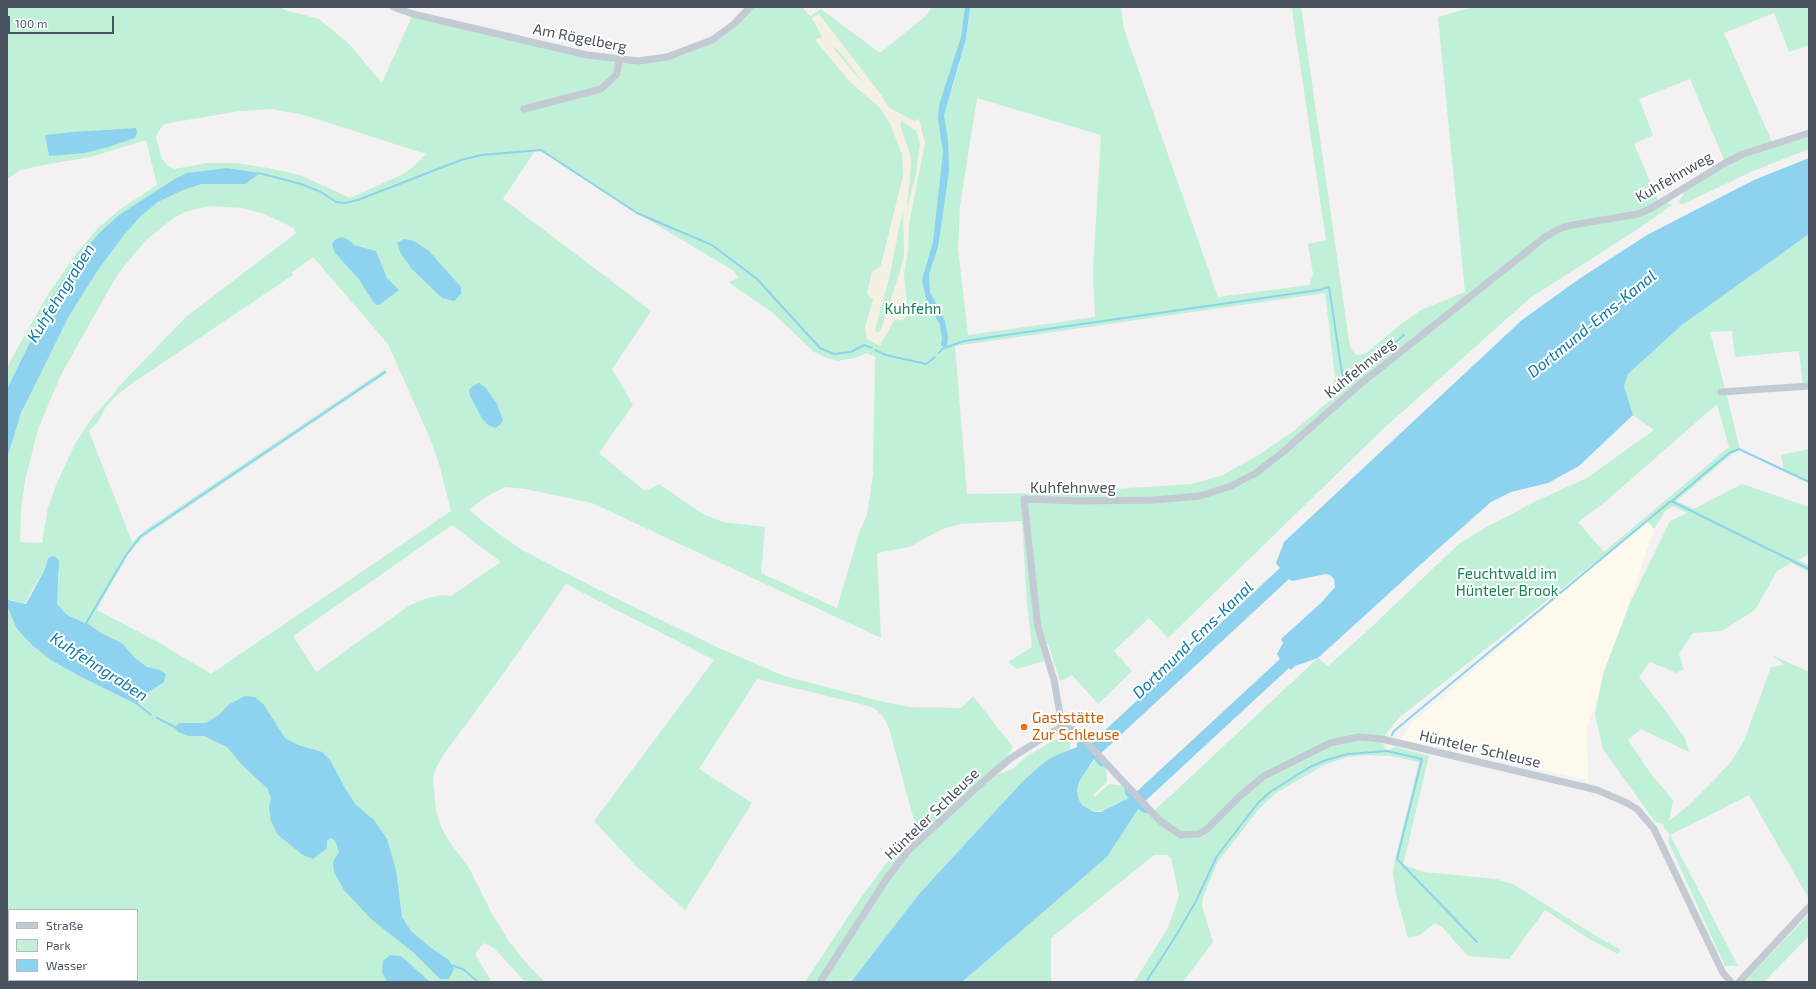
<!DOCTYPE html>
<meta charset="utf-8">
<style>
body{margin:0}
#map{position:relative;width:1816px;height:989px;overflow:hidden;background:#f3f1f1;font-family:"Exo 2",sans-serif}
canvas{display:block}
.frame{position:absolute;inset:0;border:8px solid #49535f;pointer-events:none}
.legend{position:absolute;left:8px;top:909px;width:130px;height:72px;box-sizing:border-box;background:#fff;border:1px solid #b6babf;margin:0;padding:5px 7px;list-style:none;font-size:12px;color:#49535f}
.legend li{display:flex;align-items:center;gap:8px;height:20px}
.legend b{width:20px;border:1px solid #b6babf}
.scale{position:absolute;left:8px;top:16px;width:106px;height:18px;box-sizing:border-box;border:2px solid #49535f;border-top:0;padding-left:5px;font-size:12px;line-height:14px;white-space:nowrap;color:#49535f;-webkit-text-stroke:3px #fff;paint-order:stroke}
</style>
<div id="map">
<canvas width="1816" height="989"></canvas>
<div class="frame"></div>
<ul class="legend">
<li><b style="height:5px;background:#c2cad3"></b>Straße</li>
<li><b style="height:11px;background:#c0f0d7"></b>Park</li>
<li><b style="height:11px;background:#8dd2ee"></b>Wasser</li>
</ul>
<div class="scale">100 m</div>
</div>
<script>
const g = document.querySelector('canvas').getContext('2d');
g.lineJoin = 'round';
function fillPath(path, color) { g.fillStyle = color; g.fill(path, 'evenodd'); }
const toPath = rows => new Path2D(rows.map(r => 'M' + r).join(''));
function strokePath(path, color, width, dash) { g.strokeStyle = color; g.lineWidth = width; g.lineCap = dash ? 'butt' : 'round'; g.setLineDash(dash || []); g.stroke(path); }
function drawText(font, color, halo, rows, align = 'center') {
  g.font = font + ' "Exo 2",sans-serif'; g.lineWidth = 4; g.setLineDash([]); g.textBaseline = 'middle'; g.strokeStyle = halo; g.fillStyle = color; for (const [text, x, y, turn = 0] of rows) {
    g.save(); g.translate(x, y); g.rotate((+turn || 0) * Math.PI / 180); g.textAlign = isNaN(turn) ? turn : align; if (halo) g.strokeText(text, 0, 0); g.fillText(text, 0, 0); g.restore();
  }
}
fillPath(toPath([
 [1648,521,1654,529,1587,728,1588,780,1444,747,1401,739,1410,725,1606,555]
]), '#fdf9ec');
fillPath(toPath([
 [7,7,279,7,285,10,319,19,349,44,382,83,413,14,587,55,638,61,690,50,734,24,755,7,802,7,810,16,821,9,880,53,927,15,932,7,965,7,961,37,945,88,952,90,966,39,970,7,1121,7,1124,29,1218,297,1309,285,1313,274,1308,244,1326,240,1293,17,1292,7,1301,7,1350,347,1355,354,1359,355,1365,354,1401,324,1421,310,1465,292,1438,17,1473,7,1809,7,1809,45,1789,52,1774,13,1724,33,1773,144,1809,133,1809,149,1753,171,1681,205,1679,201,1686,189,1725,162,1690,79,1639,99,1653,135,1634,144,1659,202,1666,202,1672,205,1638,229,1530,298,1382,430,1168,638,1149,618,1114,651,1132,671,1098,704,1072,675,1060,681,1048,644,1040,648,1044,661,1017,669,1008,662,1032,647,1027,604,1022,521,960,524,942,529,909,547,877,553,881,638,592,503,525,489,505,487,484,498,469,510,495,531,522,550,599,590,719,648,784,676,876,700,909,707,961,708,973,696,1013,747,1007,757,987,778,1013,769,1024,758,1061,736,1071,734,1070,749,1047,760,1023,781,919,894,851,982,805,982,860,899,915,824,889,728,884,718,874,708,861,704,757,679,699,769,752,803,685,910,636,866,594,821,714,660,566,584,506,670,444,754,437,766,433,778,436,811,441,827,449,841,469,868,492,914,510,943,528,965,545,982,525,982,494,948,484,943,475,954,492,982,7,982,7,606,17,629,33,646,51,660,81,677,136,704,150,691,160,670,147,667,135,658,122,643,101,633,90,625,67,615,57,604,57,590,59,574,48,558,45,569,29,595,27,602,22,603,11,600,8,600,7,603,7,458,15,429,30,393,68,318,96,273,124,235,141,216,158,202,183,190,202,184,221,183,259,173,227,168,135,206,119,215,99,233,75,261,50,301,7,389,7,369,12,358,47,296,76,254,99,227,122,208,157,185,146,140,90,157,33,167,19,171,7,179],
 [977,98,1101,135,1093,272,1095,317,968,335,958,249,960,206],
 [271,109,304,115,426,154,413,167,401,175,350,198,300,175,268,168,236,163,207,163,175,169,167,165,162,159,156,138,158,132,164,124,240,111],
 [114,129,135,138,85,153,45,136],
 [542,150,637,213,734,271,738,278,728,282,772,312,814,352,824,357,837,361,855,358,867,353,875,357,873,475,867,515,860,530,837,608,761,573,765,527,723,522,703,514,659,484,645,491,599,453,633,405,612,369,651,311,503,199,535,151],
 [208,206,242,208,262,213,288,225,294,229,296,233,187,316,124,381,90,421,75,444,57,483,48,507,42,543,20,542,21,508,25,481,38,429,61,375,104,298,118,274,146,240,175,217,185,212],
 [313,257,388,344,432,443,439,464,451,511,211,674,156,641,97,610,103,598,128,555,142,538,387,373,385,369,148,528,132,542,89,431,98,422,105,408,117,395,134,382,293,275,292,272],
 [1325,293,1335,377,1330,400,1295,430,1262,453,1223,475,1192,484,1051,493,967,494,955,346],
 [452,525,501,562,451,596,442,595,428,598,410,605,316,672,293,636],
 [9,910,137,910,137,980,9,980],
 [1809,234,1809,386,1803,387,1799,351,1735,357,1732,331,1710,332,1727,396,1740,450,1732,454,1676,501,1694,509,1742,484,1809,507,1809,554,1798,560,1809,565,1809,572,1791,563,1777,571,1755,610,1722,631,1693,633,1679,654,1684,669,1677,673,1650,662,1639,677,1658,701,1685,738,1689,752,1641,729,1628,740,1651,774,1673,800,1669,821,1689,805,1715,779,1731,762,1744,741,1771,667,1784,665,1772,655,1809,672,1809,899,1749,795,1670,835,1738,966,1725,966,1668,841,1670,835,1663,826,1664,824,1655,822,1603,749,1595,715,1603,674,1630,603,1670,521,1687,513,1673,506,1665,511,1654,529,1647,521,1400,717,1389,730,1381,741,1387,751,1395,747,1429,756,1403,865,1424,872,1496,879,1513,884,1596,936,1621,950,1618,954,1591,940,1545,910,1509,959,1468,956,1442,927,1435,923,1420,935,1408,938,1396,894,1393,874,1395,860,1419,762,1391,756,1368,755,1347,757,1324,765,1276,793,1259,809,1217,863,1213,873,1203,897,1202,906,1213,942,1183,982,1134,982,1168,928,1179,896,1171,858,1167,855,1154,855,1051,938,1051,982,962,982,1107,857,1138,808,1153,812,1318,658,1328,666,1365,633,1460,543,1485,528,1536,501,1587,478,1654,430,1633,415,1624,386,1628,374,1682,325],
 [1717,404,1729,447,1604,552,1578,522,1605,502],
 [1809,449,1809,482,1784,470,1781,455],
 [1095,759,1106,767,1107,782,1093,795,1095,797,1109,784,1124,786,1130,798,1106,810,1094,812,1082,805,1078,798,1077,790,1079,782],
 [1809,914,1809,936,1764,982,1744,982]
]), '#c0f0d7');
fillPath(toPath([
 [819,14,882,96,888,107,914,121,919,119,925,143,909,224,908,251,904,274,908,314,902,321,895,319,880,346,867,339,865,328,873,299,867,294,872,272,881,265,903,175,902,154,890,124,880,108,849,81,815,40,822,37,812,18],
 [833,46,838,50,866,86,837,53],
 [902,121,916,131,920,143,916,173,907,209,911,165,910,154,900,125],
 [903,210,904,254,900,271,881,330,878,333,875,330,889,279]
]), '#f4f0e3');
fillPath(toPath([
 [965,7,970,7,966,39,944,115,948,140,949,171,938,247,929,274,930,292,945,321,948,336,947,346,943,347,941,345,942,339,940,325,926,299,922,280,933,242,943,152,938,119,939,105,961,37],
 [136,128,137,133,135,138,108,147,85,153,49,156,45,135,73,132],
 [1809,158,1809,234,1682,325,1628,374,1624,386,1633,415,1579,466,1548,483,1511,492,1491,502,1430,556,1318,658,1295,666,1291,670,1289,668,1142,804,1149,813,1144,813,1138,809,1107,857,962,982,851,982,919,894,1023,781,1047,760,1059,754,1077,747,1077,742,1080,743,1078,741,1080,738,1088,746,1280,568,1276,563,1284,542,1522,320,1579,279,1647,235,1754,180],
 [1326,574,1330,575,1334,579,1335,587,1322,602,1281,639,1283,643,1277,654,1280,659,1133,795,1124,786,1125,794,1129,798,1101,812,1094,812,1082,805,1078,798,1077,790,1079,782,1094,759,1100,766,1106,767,1098,756,1289,579,1292,581],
 [227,168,260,173,245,184,202,184,183,190,158,202,141,216,124,235,96,273,68,318,21,413,7,458,7,389,50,301,75,261,99,233,119,215,173,180,187,173],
 [341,237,347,239,354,245,376,251,387,278,399,290,379,305,376,305,372,300,358,278,335,253,332,244,335,240],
 [404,239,414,241,429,251,461,287,461,294,454,301,442,298,412,269,401,254,397,243],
 [479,383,486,388,497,404,503,420,501,424,495,428,488,425,482,418,470,396,469,390,473,386],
 [54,556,59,560,57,604,67,615,90,625,101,633,122,643,135,658,147,667,160,670,166,674,164,682,150,691,136,704,81,677,51,660,33,646,17,629,7,606,8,600,26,604,45,569,48,558],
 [245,696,255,697,264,705,285,738,298,745,322,752,330,760,346,790,356,805,374,820,387,839,396,870,402,917,411,931,431,948,449,960,454,969,449,979,440,979,413,952,371,919,344,890,334,872,333,862,339,852,335,840,330,838,327,841,327,848,313,859,303,855,278,835,271,821,269,807,271,798,267,788,242,765,227,747,204,736,189,736,178,732,175,728,179,723,206,723,219,715,228,705],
 [390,955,401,956,430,982,387,982,382,972,383,961]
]), '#8dd2ee');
strokePath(toPath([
 [259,173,301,184,321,192,336,202,345,203,358,200,461,160,481,155,541,150,637,213,712,245,757,279,820,348,834,354,851,352,864,345,872,348],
 [875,350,886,355,926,364,935,357],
 [939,353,942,349,964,341,1319,290,1329,287,1342,373,1344,380,1347,382,1350,382],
 [1356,376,1404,335],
 [1672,501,1729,453,1739,449,1809,482],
 [85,625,126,555,141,536,385,372],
 [136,703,151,715],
 [157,718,177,728],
 [1392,735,1394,731,1671,501,1809,569],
 [450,965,463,969,478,982],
 [1146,982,1177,934,1196,901,1217,856,1258,803,1270,792,1310,767,1326,760,1348,754,1387,751,1422,759,1397,859,1477,942]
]), '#8dd2ee', 2);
strokePath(toPath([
 [393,7,413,14,587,55,638,61,667,57,712,40,734,24,750,7],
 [524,109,601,89,617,74,619,60],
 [1721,392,1809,386],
 [1061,728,1060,714,1054,680,1038,628,1024,499,1079,501,1154,500,1200,496,1231,486,1256,473,1283,452,1359,385,1545,237,1557,230,1567,226,1638,214,1650,209,1725,163,1743,154,1809,133],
 [820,982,887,878,908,851,986,779,1011,758,1049,734,1061,728,1068,728,1075,730,1160,821,1181,835,1199,834,1207,829,1241,795,1264,776,1330,743,1358,737,1382,739,1597,790,1627,803,1637,809,1654,829,1723,973,1731,982],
 [1739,982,1809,907]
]), '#c2cad3', 7);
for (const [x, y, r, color] of [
 [1024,727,4,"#e8710a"]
]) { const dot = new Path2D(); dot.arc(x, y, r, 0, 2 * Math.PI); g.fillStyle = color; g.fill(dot); strokePath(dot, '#fff', 1.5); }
drawText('15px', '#49535f', '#fff', [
 ["Am Rögelberg",580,38,11],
 ["Kuhfehnweg",1674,177,-30],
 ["Kuhfehnweg",1360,368,-39],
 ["Kuhfehnweg",1073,488],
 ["Hünteler Schleuse",1480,749,13],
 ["Hünteler Schleuse",932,814,-44]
]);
drawText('15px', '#168355', '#fff', [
 ["Kuhfehn",913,309],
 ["Feuchtwald im",1507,574],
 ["Hünteler Brook",1507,591]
]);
drawText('15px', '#c56008', '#fff', [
 ["Gaststätte",1032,718],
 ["Zur Schleuse",1032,735]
], 'left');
drawText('italic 16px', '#0b7aa8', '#fff', [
 ["Kuhfehngraben",61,293,-58],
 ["Dortmund-Ems-Kanal",1592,324,-39],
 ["Dortmund-Ems-Kanal",1193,640,-44],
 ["Kuhfehngraben",99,667,33]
]);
</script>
